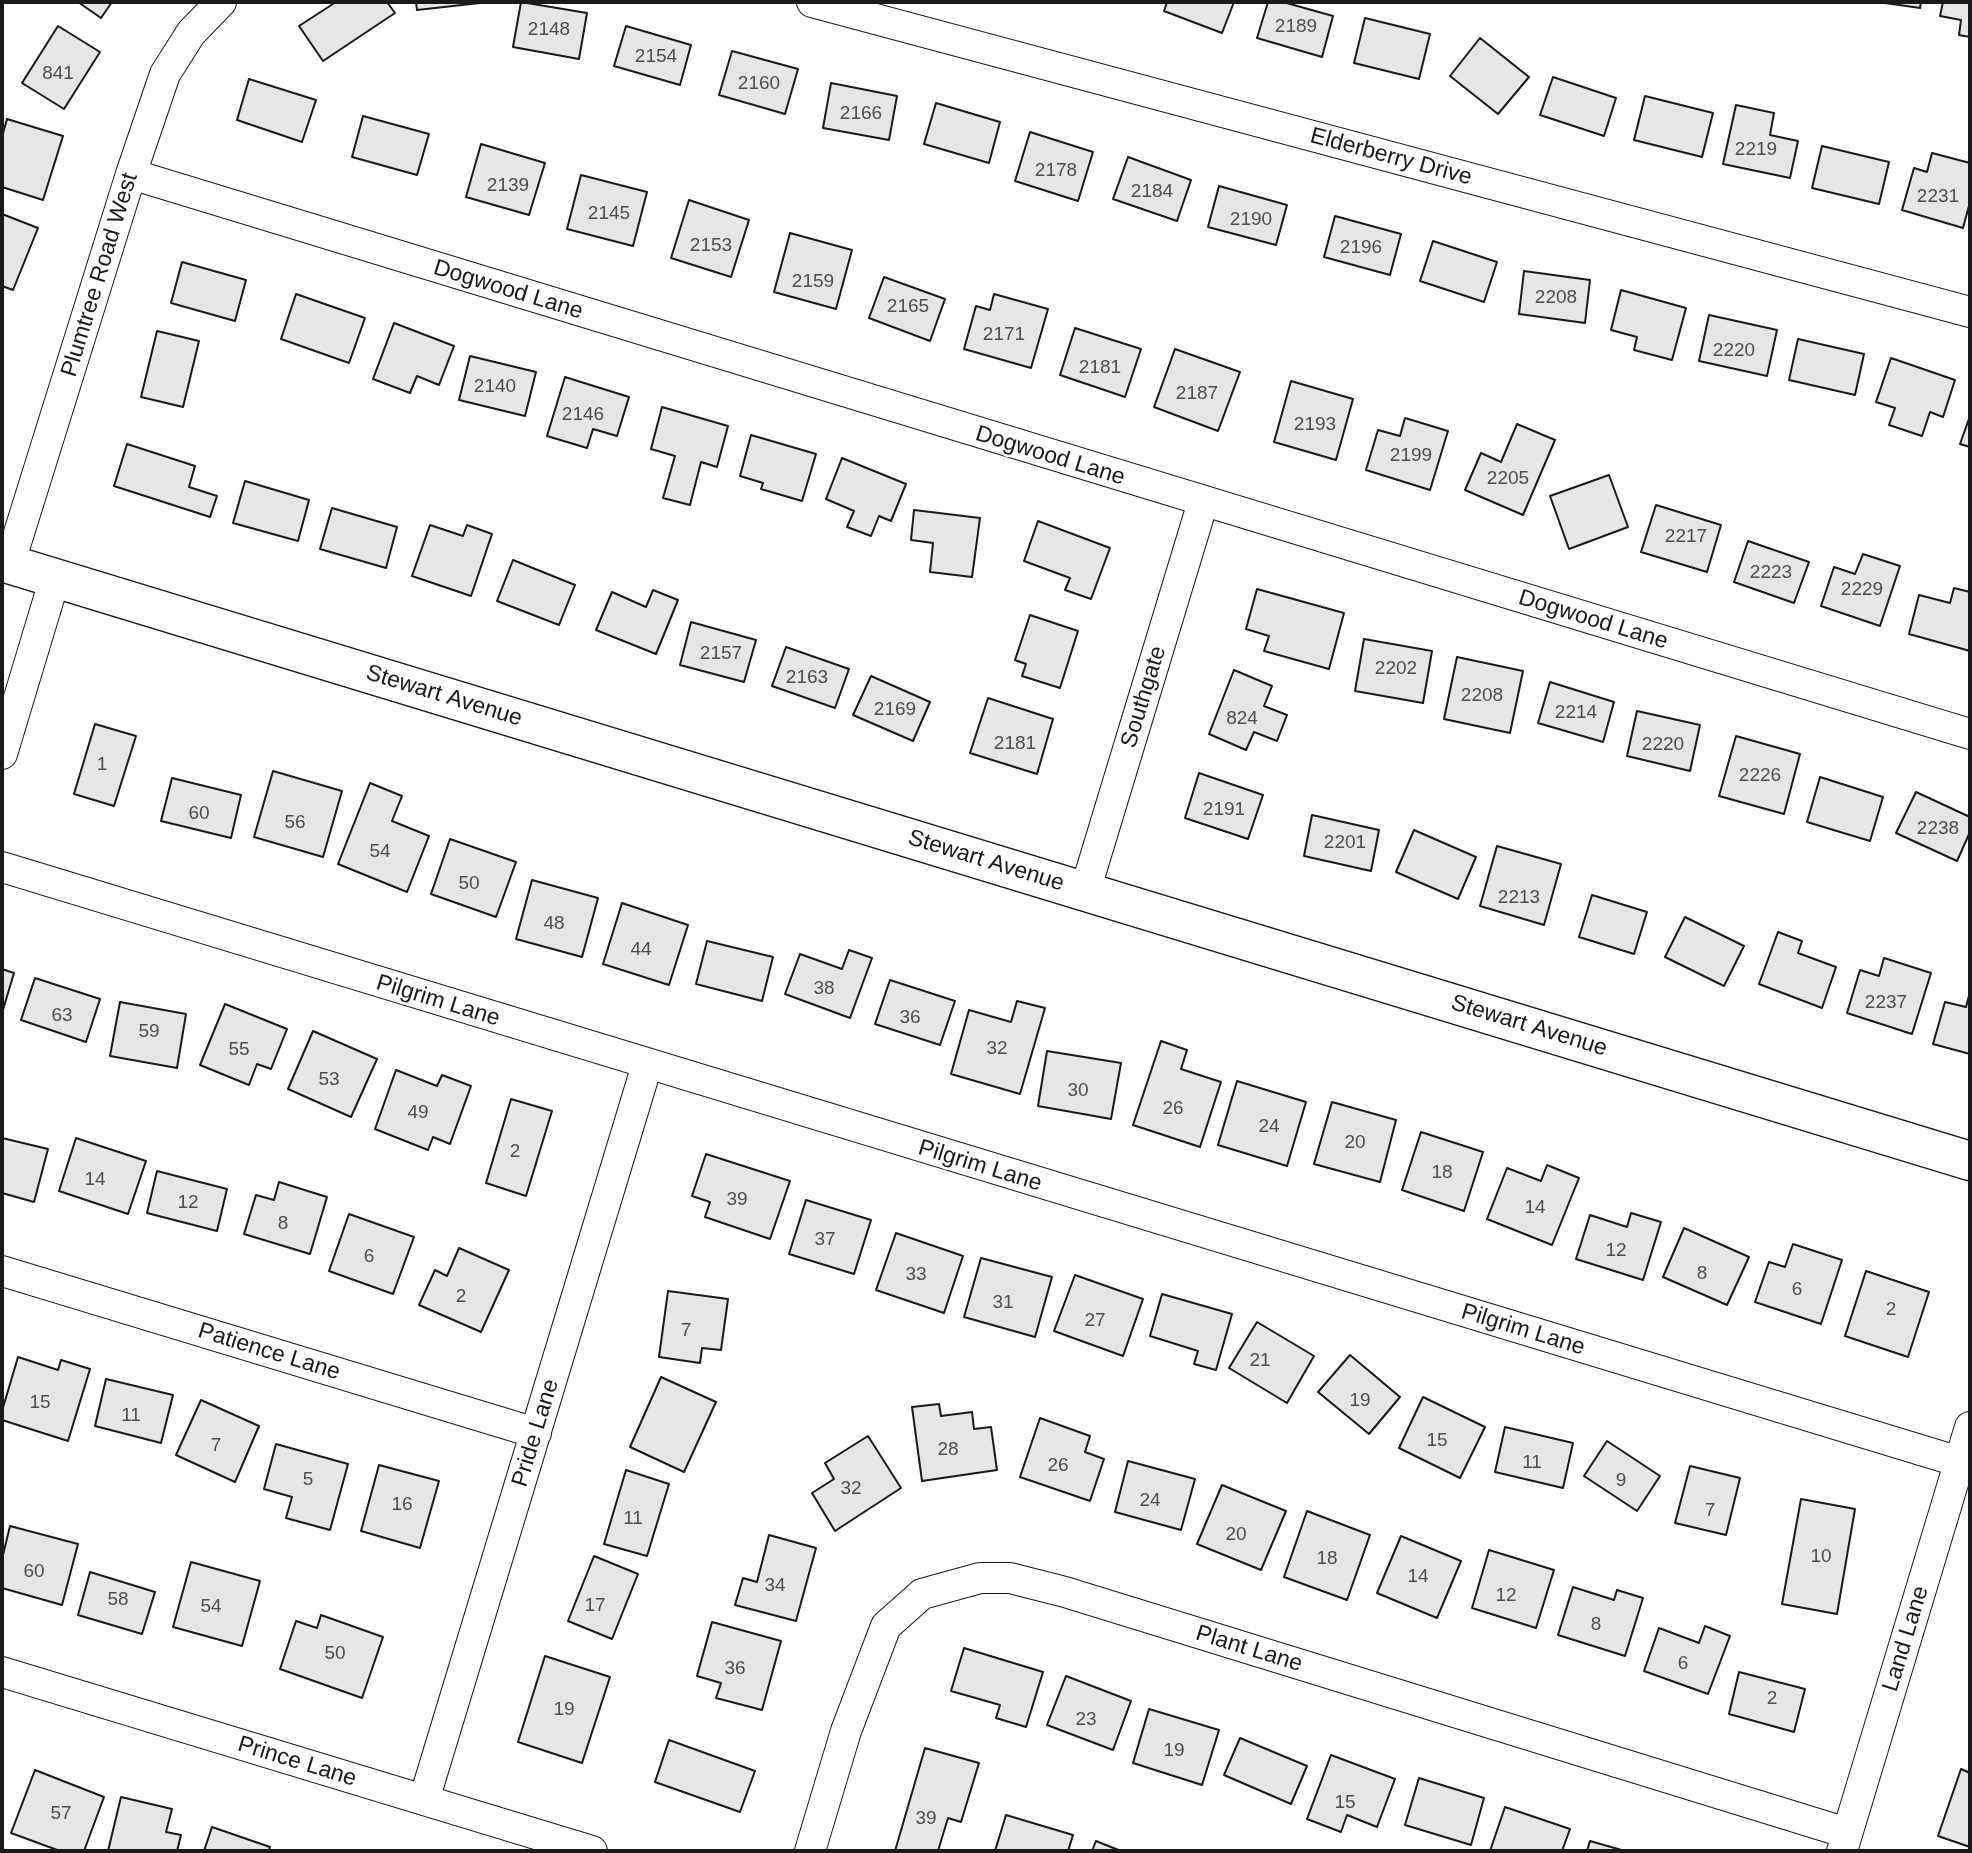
<!DOCTYPE html>
<style>
body{margin:0}
#map{position:relative;width:1972px;height:1853px;overflow:hidden;background:#fff;font-family:Helvetica,sans-serif}
canvas{display:block}
.frame{position:absolute;inset:0;border:4px solid #1a1a1a;pointer-events:none}
</style>
<div id="map">
<canvas width="1972" height="1853"></canvas>
<div class="frame"></div>
</div>
<script>
const g = document.querySelector('canvas').getContext('2d');
g.lineJoin = 'round';
function fillPath(path, color) { g.fillStyle = color; g.fill(path, 'evenodd'); }
const toPath = rows => new Path2D(rows.map(r => 'M' + r).join(''));
function strokePath(path, color, width, dash) { g.strokeStyle = color; g.lineWidth = width; g.lineCap = dash ? 'butt' : 'round'; g.setLineDash(dash || []); g.stroke(path); }
function drawText(font, color, halo, rows, align = 'center') {
  g.font = font + ' Helvetica,sans-serif'; g.lineWidth = 5; g.setLineDash([]); g.textBaseline = 'middle'; g.strokeStyle = halo; g.fillStyle = color; for (const [text, x, y, turn = 0] of rows) {
    g.save(); g.translate(x, y); g.rotate((+turn || 0) * Math.PI / 180); g.textAlign = isNaN(turn) ? turn : align; if (halo) g.strokeText(text, 0, 0); g.fillText(text, 0, 0); g.restore();
  }
}
const building = toPath([
 [78,2,112,2,101,18,78,2],
 [336,2,387,2,395,13,323,61,299,26,336,2],
 [416,2,489,2,417,10,416,2],
 [521,2,587,13,579,59,513,47,521,2],
 [1167,2,1234,2,1222,33,1164,11,1167,2],
 [1268,2,1283,2,1333,16,1322,57,1257,38,1268,2],
 [1878,2,1921,2,1920,8,1878,2],
 [1943,2,1970,2,1970,37,1959,35,1961,20,1940,16,1943,2],
 [1365,18,1430,34,1419,79,1354,63,1365,18],
 [58,26,100,52,64,109,22,83,58,26],
 [626,26,691,45,680,85,614,66,626,26],
 [1480,38,1529,77,1498,114,1450,76,1480,38],
 [732,51,798,69,785,114,719,95,732,51],
 [1553,77,1616,98,1604,136,1540,115,1553,77],
 [249,79,316,100,302,142,237,120,249,79],
 [831,83,897,96,889,140,823,128,831,83],
 [1645,96,1713,113,1702,157,1634,140,1645,96],
 [936,103,1000,122,989,163,924,144,936,103],
 [1736,105,1774,113,1770,135,1798,141,1790,178,1723,164,1736,105],
 [363,116,429,134,417,175,352,157,363,116],
 [7,119,63,136,43,200,2,187,2,137,7,119],
 [1030,132,1093,152,1078,201,1015,181,1030,132],
 [481,144,545,163,529,215,466,197,481,144],
 [1822,146,1889,162,1879,204,1812,188,1822,146],
 [1932,153,1970,163,1970,202,1963,228,1902,210,1914,168,1927,172,1932,153],
 [1128,157,1191,180,1177,221,1113,199,1128,157],
 [581,175,647,192,633,246,567,229,581,175],
 [1219,186,1287,205,1276,245,1208,227,1219,186],
 [689,200,749,220,731,277,671,258,689,200],
 [2,214,38,228,13,290,2,286,2,214],
 [1335,216,1401,234,1390,275,1324,257,1335,216],
 [790,233,852,250,836,309,774,292,790,233],
 [1433,241,1497,262,1484,302,1420,281,1433,241],
 [182,262,246,280,235,321,171,303,182,262],
 [1524,271,1590,280,1585,323,1519,314,1524,271],
 [884,277,945,299,930,341,869,318,884,277],
 [1621,290,1686,308,1672,360,1634,350,1637,337,1611,330,1621,290],
 [296,294,365,318,349,363,281,339,296,294],
 [994,294,1048,309,1031,368,964,349,976,306,990,310,994,294],
 [1709,315,1777,330,1767,376,1699,361,1709,315],
 [394,323,454,346,439,385,417,376,410,393,373,379,394,323],
 [1075,328,1141,349,1125,397,1060,375,1075,328],
 [157,331,199,341,183,407,141,397,157,331],
 [1798,339,1864,354,1855,395,1789,380,1798,339],
 [1175,349,1240,372,1218,431,1154,407,1175,349],
 [470,356,536,372,525,416,459,400,470,356],
 [1891,358,1955,380,1943,417,1930,412,1922,436,1889,425,1895,408,1876,402,1891,358],
 [565,377,629,397,617,436,593,429,587,448,547,436,565,377],
 [1291,381,1353,399,1336,460,1274,442,1291,381],
 [662,407,728,426,717,467,701,462,690,505,663,498,675,456,651,449,662,407],
 [1970,416,1970,447,1960,444,1970,416],
 [1405,418,1448,431,1430,490,1366,470,1378,430,1400,436,1405,418],
 [1517,424,1555,440,1523,515,1465,490,1481,453,1501,462,1517,424],
 [751,435,816,454,802,501,761,489,763,483,740,476,751,435],
 [127,444,195,466,189,487,217,496,210,517,114,486,127,444],
 [842,458,906,484,891,521,879,516,871,536,847,527,854,511,826,499,842,458],
 [1609,475,1628,527,1569,549,1550,496,1609,475],
 [245,481,309,500,298,541,233,523,245,481],
 [1656,505,1721,525,1707,572,1641,552,1656,505],
 [332,508,397,527,386,568,320,549,332,508],
 [914,510,980,518,972,577,930,572,933,543,911,540,914,510],
 [1038,521,1110,548,1091,599,1065,590,1070,578,1024,561,1038,521],
 [430,525,463,536,467,525,492,534,471,596,412,576,430,525],
 [1748,541,1809,562,1794,603,1734,582,1748,541],
 [1863,554,1900,566,1880,626,1821,606,1834,567,1855,574,1863,554],
 [513,560,575,585,559,625,497,601,513,560],
 [1954,588,1970,592,1970,651,1909,634,1919,595,1950,603,1954,588],
 [1257,589,1344,613,1329,669,1264,651,1269,636,1246,629,1257,589],
 [653,590,678,600,656,654,596,630,612,592,646,607,653,590],
 [1030,615,1078,631,1060,688,1022,676,1026,664,1015,660,1030,615],
 [691,622,756,640,744,682,680,665,691,622],
 [1364,639,1432,651,1423,703,1355,691,1364,639],
 [786,647,849,669,835,708,772,686,786,647],
 [1457,657,1523,671,1510,733,1444,719,1457,657],
 [1234,670,1272,686,1264,706,1287,715,1277,741,1254,732,1246,750,1209,734,1234,670],
 [871,676,930,702,913,741,853,715,871,676],
 [1550,682,1614,702,1603,742,1538,723,1550,682],
 [988,698,1053,719,1037,774,970,753,988,698],
 [1637,711,1700,725,1690,771,1627,756,1637,711],
 [95,724,136,736,114,806,74,794,95,724],
 [1736,736,1800,754,1784,814,1719,796,1736,736],
 [273,771,342,791,323,857,254,837,273,771],
 [1199,773,1263,795,1248,839,1185,818,1199,773],
 [1820,777,1883,797,1870,841,1807,822,1820,777],
 [172,778,241,795,231,838,161,821,172,778],
 [370,783,402,796,392,821,429,836,407,892,338,864,370,783],
 [1916,792,1970,817,1970,832,1957,861,1896,833,1916,792],
 [1312,815,1379,830,1371,871,1304,856,1312,815],
 [1414,830,1476,857,1458,899,1396,872,1414,830],
 [450,839,516,862,496,917,431,894,450,839],
 [1497,846,1561,864,1544,925,1480,906,1497,846],
 [532,880,598,898,582,957,516,939,532,880],
 [1592,895,1647,912,1634,954,1579,937,1592,895],
 [622,903,688,925,669,985,603,964,622,903],
 [1685,917,1744,946,1724,986,1665,957,1685,917],
 [1778,932,1802,941,1798,953,1836,967,1822,1008,1759,984,1778,932],
 [707,941,773,957,762,1001,696,984,707,941],
 [849,950,872,958,850,1018,785,994,800,954,842,969,849,950],
 [1884,958,1931,973,1912,1034,1847,1013,1860,970,1879,976,1884,958],
 [2,969,14,973,2,1013,2,969],
 [35,978,100,999,86,1042,21,1020,35,978],
 [890,980,955,1001,940,1045,875,1024,890,980],
 [1970,992,1970,1054,1933,1044,1945,1002,1966,1007,1970,992],
 [1017,1001,1045,1008,1020,1094,951,1074,969,1010,1011,1022,1017,1001],
 [120,1002,186,1014,177,1068,110,1056,120,1002],
 [225,1004,287,1029,271,1069,257,1064,249,1085,200,1065,225,1004],
 [313,1031,377,1059,351,1117,288,1089,313,1031],
 [1161,1041,1187,1050,1181,1069,1221,1082,1200,1147,1133,1125,1161,1041],
 [1047,1051,1121,1063,1111,1119,1038,1106,1047,1051],
 [396,1070,437,1086,442,1075,471,1086,450,1144,433,1137,428,1150,375,1129,396,1070],
 [1237,1081,1306,1102,1287,1166,1218,1145,1237,1081],
 [511,1099,552,1111,526,1196,486,1183,511,1099],
 [1332,1102,1396,1120,1380,1182,1314,1164,1332,1102],
 [1421,1132,1483,1152,1464,1211,1402,1190,1421,1132],
 [2,1138,48,1149,34,1202,2,1193,2,1138],
 [76,1138,146,1161,128,1214,59,1191,76,1138],
 [706,1154,790,1181,770,1239,705,1217,710,1202,692,1196,706,1154],
 [1547,1165,1579,1178,1552,1245,1487,1219,1507,1168,1541,1181,1547,1165],
 [157,1171,227,1189,217,1231,147,1213,157,1171],
 [279,1182,327,1197,310,1254,244,1234,256,1195,274,1200,279,1182],
 [806,1200,871,1220,854,1274,789,1254,806,1200],
 [1631,1213,1661,1222,1643,1280,1576,1259,1590,1215,1627,1227,1631,1213],
 [349,1214,414,1237,393,1294,329,1271,349,1214],
 [1684,1228,1749,1257,1727,1305,1663,1277,1684,1228],
 [896,1233,963,1256,944,1313,876,1290,896,1233],
 [1793,1244,1842,1260,1821,1324,1755,1302,1769,1262,1785,1267,1793,1244],
 [459,1248,509,1270,481,1332,419,1305,435,1270,447,1276,459,1248],
 [981,1258,1052,1277,1035,1337,964,1317,981,1258],
 [1866,1271,1929,1292,1908,1357,1845,1336,1866,1271],
 [1075,1275,1143,1299,1123,1356,1054,1331,1075,1275],
 [668,1291,728,1299,721,1350,702,1348,700,1363,659,1357,668,1291],
 [1162,1294,1232,1314,1216,1370,1194,1364,1198,1351,1150,1336,1162,1294],
 [1257,1322,1314,1356,1287,1403,1229,1368,1257,1322],
 [1350,1355,1400,1397,1369,1434,1318,1392,1350,1355],
 [18,1357,58,1370,61,1360,90,1369,68,1441,2,1420,2,1411,18,1357],
 [661,1377,716,1402,684,1472,630,1447,661,1377],
 [106,1379,173,1395,161,1443,95,1426,106,1379],
 [1423,1397,1485,1427,1460,1478,1399,1448,1423,1397],
 [201,1400,259,1426,235,1482,176,1455,201,1400],
 [939,1404,941,1416,972,1412,974,1429,991,1427,997,1470,922,1481,912,1407,939,1404],
 [1040,1418,1090,1436,1085,1452,1104,1459,1090,1501,1020,1477,1040,1418],
 [1505,1427,1573,1443,1563,1488,1495,1472,1505,1427],
 [868,1436,901,1488,835,1531,812,1493,834,1479,825,1463,868,1436],
 [1607,1441,1660,1476,1637,1511,1584,1476,1607,1441],
 [276,1444,348,1464,330,1530,286,1518,292,1497,264,1489,276,1444],
 [1128,1461,1195,1479,1181,1530,1115,1512,1128,1461],
 [379,1465,439,1481,420,1548,361,1531,379,1465],
 [1690,1466,1740,1478,1726,1535,1675,1523,1690,1466],
 [626,1470,669,1484,647,1556,604,1544,626,1470],
 [1222,1485,1286,1511,1261,1570,1197,1544,1222,1485],
 [1801,1499,1855,1509,1837,1614,1782,1604,1801,1499],
 [1307,1511,1370,1535,1347,1600,1284,1577,1307,1511],
 [10,1526,78,1544,62,1605,2,1588,2,1559,10,1526],
 [769,1535,816,1548,796,1621,735,1605,743,1578,757,1582,769,1535],
 [1401,1536,1461,1561,1437,1618,1377,1593,1401,1536],
 [1489,1550,1554,1570,1536,1628,1472,1608,1489,1550],
 [594,1556,638,1574,612,1639,568,1621,594,1556],
 [191,1562,260,1581,242,1646,173,1627,191,1562],
 [90,1572,155,1592,142,1634,78,1615,90,1572],
 [1573,1587,1614,1600,1617,1590,1643,1598,1625,1656,1558,1635,1573,1587],
 [321,1615,383,1637,362,1698,280,1669,296,1621,317,1628,321,1615],
 [712,1622,781,1641,762,1710,716,1698,721,1683,697,1676,712,1622],
 [1705,1626,1730,1636,1708,1694,1644,1671,1659,1628,1699,1643,1705,1626],
 [964,1648,1043,1672,1026,1727,996,1718,1000,1705,951,1691,964,1648],
 [545,1656,610,1677,582,1763,518,1742,545,1656],
 [1739,1672,1805,1689,1794,1732,1729,1714,1739,1672],
 [1066,1676,1131,1701,1113,1750,1047,1725,1066,1676],
 [1149,1709,1219,1730,1202,1785,1133,1763,1149,1709],
 [1240,1738,1307,1766,1291,1804,1224,1775,1240,1738],
 [669,1740,755,1771,740,1812,655,1782,669,1740],
 [925,1748,979,1763,961,1822,948,1818,938,1851,895,1851,925,1748],
 [1331,1755,1395,1779,1377,1827,1347,1815,1341,1832,1307,1819,1331,1755],
 [1961,1769,1970,1773,1970,1847,1938,1836,1961,1769],
 [35,1770,104,1797,84,1851,60,1851,11,1833,35,1770],
 [1419,1778,1484,1798,1471,1845,1405,1825,1419,1778],
 [121,1797,172,1809,166,1832,181,1835,177,1851,108,1851,121,1797],
 [1505,1807,1570,1829,1562,1851,1490,1851,1505,1807],
 [1006,1815,1073,1835,1068,1851,995,1851,1006,1815],
 [212,1827,270,1847,269,1851,204,1851,212,1827],
 [1096,1841,1121,1851,1092,1851,1096,1841],
 [1590,1841,1625,1851,1587,1851,1590,1841]
]);
fillPath(building, '#e6e6e6');
strokePath(building, '#1a1a1a', 2);
const minor = toPath([
 [812,2,1970,312],
 [131,174,1970,734],
 [9,565,131,174,165,74,191,33,221,2],
 [2,754,55,578],
 [2,867,1960,1462],
 [1085,891,1203,502],
 [2,1271,536,1433],
 [2,1672,592,1851],
 [424,1800,647,1065],
 [810,1851,846,1731,886,1626,922,1594,980,1578,1010,1578,1065,1592,1847,1833],
 [1842,1851,1970,1427]
]);
const tertiary = toPath([
 [2,562,1970,1161]
]);
strokePath(minor, '#1a1a1a', 32);
strokePath(tertiary, '#1a1a1a', 41);
strokePath(minor, '#fff', 30);
strokePath(tertiary, '#fff', 38);
drawText('19px', '#4d4d4d', null, [
 ["2189",1296,27],
 ["2148",549,30],
 ["2154",656,57],
 ["841",58,74],
 ["2160",759,84],
 ["2166",861,114],
 ["2219",1756,150],
 ["2178",1056,171],
 ["2139",508,186],
 ["2184",1152,192],
 ["2231",1938,197],
 ["2145",609,214],
 ["2190",1251,220],
 ["2153",711,246],
 ["2196",1361,248],
 ["2159",813,282],
 ["2208",1556,298],
 ["2165",908,307],
 ["2171",1004,335],
 ["2220",1734,351],
 ["2181",1100,368],
 ["2140",495,387],
 ["2187",1197,394],
 ["2146",583,415],
 ["2193",1315,425],
 ["2199",1411,456],
 ["2205",1508,479],
 ["2217",1686,537],
 ["2223",1771,573],
 ["2229",1862,590],
 ["2157",721,654],
 ["2202",1396,669],
 ["2163",807,678],
 ["2208",1482,696],
 ["2169",895,710],
 ["2214",1576,713],
 ["824",1242,719],
 ["2181",1015,744],
 ["2220",1663,745],
 ["1",102,765],
 ["2226",1760,776],
 ["2191",1224,810],
 ["60",199,814],
 ["56",295,823],
 ["2238",1938,829],
 ["2201",1345,843],
 ["54",380,852],
 ["50",469,884],
 ["2213",1519,898],
 ["48",554,924],
 ["44",641,950],
 ["38",824,989],
 ["2237",1886,1003],
 ["63",62,1016],
 ["36",910,1018],
 ["59",149,1032],
 ["32",997,1049],
 ["55",239,1050],
 ["53",329,1080],
 ["30",1078,1091],
 ["26",1173,1109],
 ["49",418,1113],
 ["24",1269,1127],
 ["20",1355,1143],
 ["2",515,1152],
 ["18",1442,1173],
 ["14",95,1180],
 ["39",737,1200],
 ["12",188,1203],
 ["14",1535,1208],
 ["8",283,1224],
 ["37",825,1240],
 ["12",1616,1251],
 ["6",369,1257],
 ["8",1702,1274],
 ["33",916,1275],
 ["6",1797,1290],
 ["2",461,1297],
 ["31",1003,1303],
 ["2",1891,1310],
 ["27",1095,1321],
 ["7",686,1331],
 ["21",1260,1361],
 ["19",1360,1401],
 ["15",40,1403],
 ["11",131,1416],
 ["15",1437,1441],
 ["7",216,1446],
 ["28",948,1450],
 ["11",1532,1463],
 ["26",1058,1466],
 ["5",308,1480],
 ["9",1621,1481],
 ["32",851,1489],
 ["24",1150,1501],
 ["16",402,1505],
 ["7",1710,1511],
 ["11",633,1519],
 ["20",1236,1535],
 ["10",1821,1557],
 ["18",1327,1559],
 ["60",34,1572],
 ["14",1418,1577],
 ["34",775,1586],
 ["12",1506,1596],
 ["58",118,1600],
 ["17",595,1606],
 ["54",211,1607],
 ["8",1596,1625],
 ["50",335,1654],
 ["6",1683,1664],
 ["36",735,1669],
 ["2",1772,1699],
 ["19",564,1710],
 ["23",1086,1720],
 ["19",1174,1751],
 ["15",1345,1803],
 ["57",61,1814],
 ["39",926,1819]
]);
drawText('23px', '#1a1a1a', '#fff', [
 ["Elderberry Drive",1391,157,15],
 ["Plumtree Road West",100,275,-73],
 ["Dogwood Lane",508,290,17],
 ["Dogwood Lane",1050,456,17],
 ["Dogwood Lane",1593,620,17],
 ["Stewart Avenue",444,696,17],
 ["Southgate",1144,697,-73],
 ["Stewart Avenue",986,861,17],
 ["Pilgrim Lane",438,1001,17],
 ["Stewart Avenue",1529,1026,17],
 ["Pilgrim Lane",980,1166,17],
 ["Pilgrim Lane",1523,1330,17],
 ["Patience Lane",269,1352,17],
 ["Pride Lane",536,1433,-73],
 ["Land Lane",1906,1639,-73],
 ["Plant Lane",1249,1649,17],
 ["Prince Lane",297,1762,17]
]);
</script>
